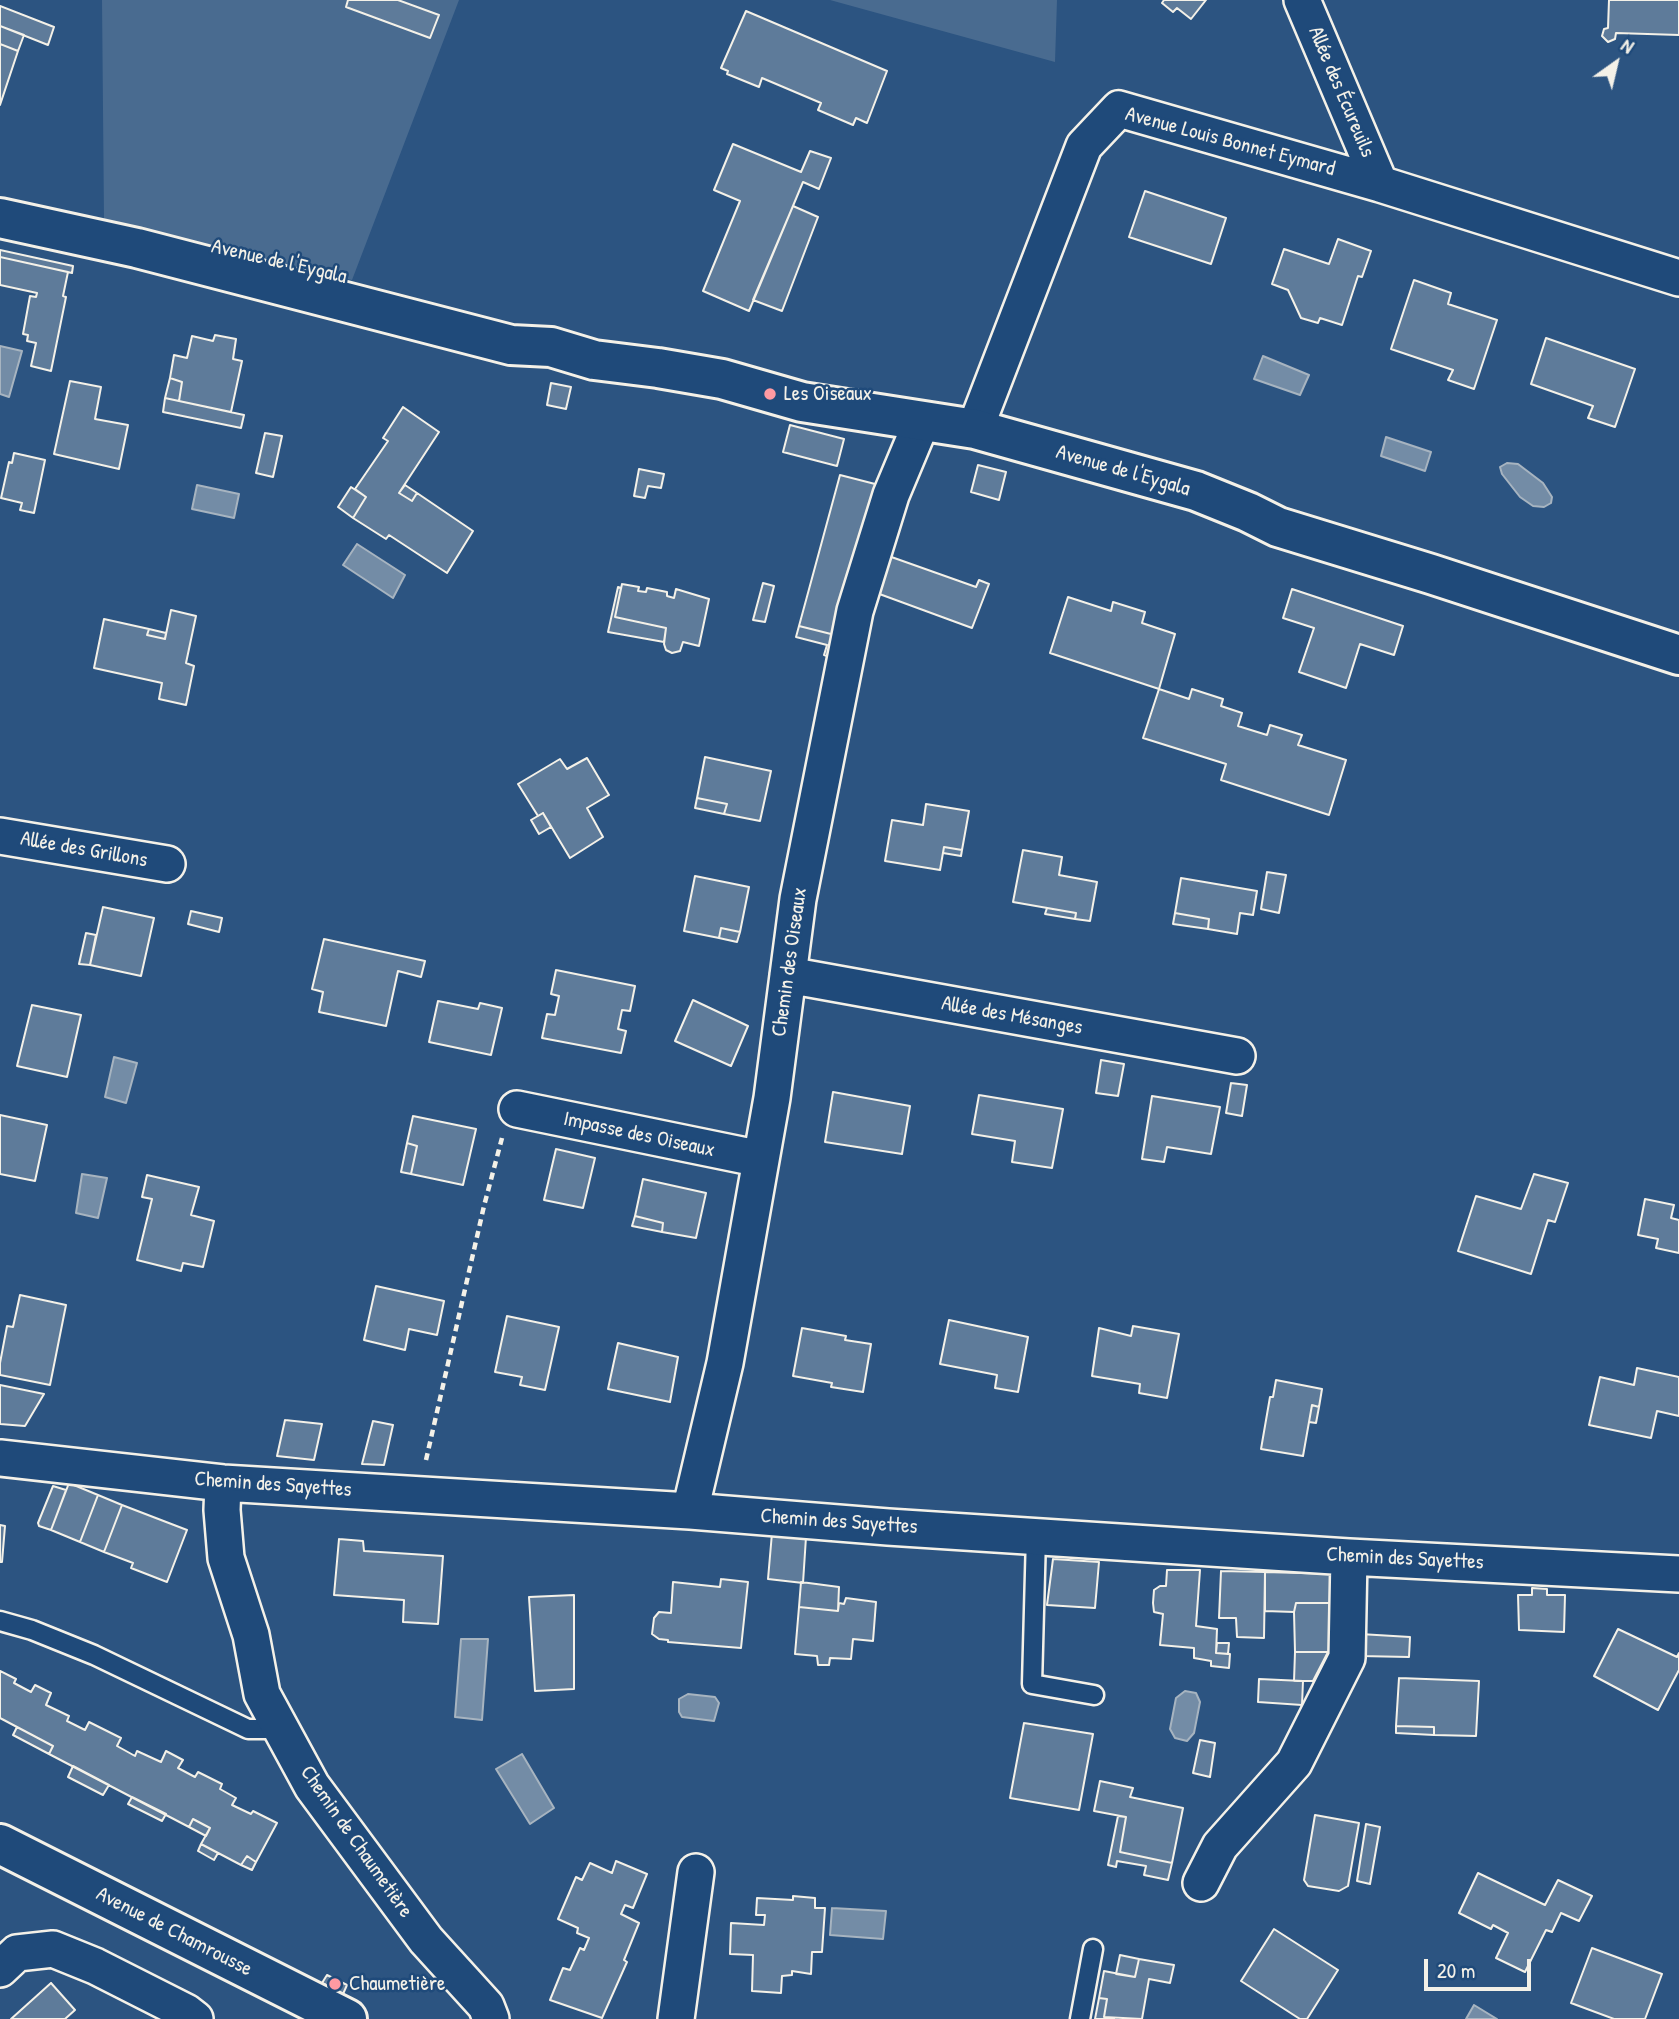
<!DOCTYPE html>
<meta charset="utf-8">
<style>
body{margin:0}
#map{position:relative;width:1679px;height:2019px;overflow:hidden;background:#2c5481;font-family:"Patrick Hand",sans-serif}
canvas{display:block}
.north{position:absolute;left:1581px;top:28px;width:70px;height:70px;-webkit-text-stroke:5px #1f4a7a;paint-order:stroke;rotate:34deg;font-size:19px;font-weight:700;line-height:28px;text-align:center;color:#f4f1e8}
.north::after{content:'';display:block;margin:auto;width:24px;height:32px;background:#f4f1e8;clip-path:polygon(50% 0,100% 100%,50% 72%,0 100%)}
.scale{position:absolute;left:1424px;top:1959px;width:107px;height:32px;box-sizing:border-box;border:4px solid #f4f1e8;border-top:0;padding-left:9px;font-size:21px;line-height:24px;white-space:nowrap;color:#f4f1e8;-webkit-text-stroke:5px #1f4a7a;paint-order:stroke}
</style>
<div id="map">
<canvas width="1679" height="2019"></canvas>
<div class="north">N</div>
<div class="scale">20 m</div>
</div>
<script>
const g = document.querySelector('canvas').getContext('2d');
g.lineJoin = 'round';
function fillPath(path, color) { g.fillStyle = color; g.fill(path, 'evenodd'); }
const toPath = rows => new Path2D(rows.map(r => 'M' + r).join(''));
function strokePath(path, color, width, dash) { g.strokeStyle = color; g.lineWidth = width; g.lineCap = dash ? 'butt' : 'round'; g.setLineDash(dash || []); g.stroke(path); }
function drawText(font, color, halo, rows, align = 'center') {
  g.font = font + ' "Patrick Hand",sans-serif'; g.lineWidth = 5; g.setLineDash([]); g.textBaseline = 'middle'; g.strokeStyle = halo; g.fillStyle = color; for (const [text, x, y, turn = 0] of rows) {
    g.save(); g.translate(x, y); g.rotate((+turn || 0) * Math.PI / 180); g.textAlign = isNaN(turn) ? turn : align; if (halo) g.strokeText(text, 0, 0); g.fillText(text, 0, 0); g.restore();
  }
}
fillPath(toPath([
 [102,0,459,0,352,280,104,219],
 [831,0,1057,0,1055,62,830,0]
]), '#496b90');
const water = toPath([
 [0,346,22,351,9,397,0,394,0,346],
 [1263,356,1309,375,1300,395,1254,379,1263,356],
 [1386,437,1431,452,1425,471,1381,456,1386,437],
 [1507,463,1518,464,1543,483,1552,497,1551,503,1544,507,1533,506,1520,497,1502,474,1500,467,1507,463],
 [197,485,239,494,234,518,192,509,197,485],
 [357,544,405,575,393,598,343,565,357,544],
 [114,1057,137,1063,126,1103,105,1097,114,1057],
 [82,1174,107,1178,98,1218,76,1213,82,1174],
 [461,1639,488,1639,482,1720,455,1717,461,1639],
 [1185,1691,1196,1693,1200,1702,1194,1733,1187,1741,1175,1738,1170,1729,1176,1698,1185,1691],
 [688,1694,715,1697,719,1703,714,1721,682,1717,679,1712,679,1699,688,1694],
 [522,1754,554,1808,530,1824,496,1769,522,1754],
 [832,1908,886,1911,883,1939,830,1935,832,1908],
 [1474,2005,1497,2019,1466,2019,1474,2005]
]);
fillPath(water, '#738ca6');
strokePath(water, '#a7b4c0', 2);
const building = toPath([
 [348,0,398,0,439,15,430,38,346,7,348,0],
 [1164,0,1206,0,1191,19,1177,8,1173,12,1162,3,1164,0],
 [1609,0,1679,0,1679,35,1616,33,1615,39,1608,42,1602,36,1604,29,1608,28,1609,0],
 [0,6,54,27,48,45,0,26,0,6],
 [746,11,887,71,867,123,856,118,853,125,818,110,821,103,762,78,759,87,727,74,728,71,721,68,746,11],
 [0,26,24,35,18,51,0,44,0,26],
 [0,44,18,51,0,105,0,44],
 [733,144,801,172,810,151,831,158,819,189,803,182,749,311,703,291,740,201,714,190,733,144],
 [1145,191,1226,218,1211,264,1129,237,1145,191],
 [793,206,818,217,782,311,753,300,793,206],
 [1338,239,1371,251,1362,277,1358,276,1342,325,1320,318,1318,323,1301,318,1288,290,1272,284,1284,249,1329,264,1338,239],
 [0,250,73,266,72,273,0,257,0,250],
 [0,257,68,272,63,296,66,297,51,371,31,366,36,343,27,341,28,335,23,334,30,296,36,297,37,293,0,285,0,257],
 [1414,280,1451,293,1448,304,1497,320,1474,389,1448,380,1453,370,1391,349,1414,280],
 [215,335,236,339,233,359,242,361,231,412,179,401,182,382,170,378,174,355,187,358,192,336,213,341,215,335],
 [1546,338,1635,369,1615,427,1588,418,1593,406,1531,384,1546,338],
 [170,378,182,382,179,401,165,398,170,378],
 [70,381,101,387,95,419,128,425,119,469,54,454,70,381],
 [551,383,571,387,566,409,547,405,551,383],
 [165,398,244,415,241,428,163,412,165,398],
 [403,407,439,432,399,493,412,501,417,493,473,531,447,573,389,535,386,539,353,518,366,497,355,489,388,441,383,438,403,407],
 [790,425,844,439,837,466,783,452,790,425],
 [265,433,282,436,273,477,256,473,265,433],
 [14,453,45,460,34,513,20,510,22,503,1,498,9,462,12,463,14,453],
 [978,465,1006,472,999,500,971,492,978,465],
 [639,469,664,474,661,488,648,486,645,498,634,496,639,469],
 [840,475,879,485,839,636,799,626,840,475],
 [405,485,417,493,412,501,399,493,405,485],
 [351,487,366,497,353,518,338,507,351,487],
 [883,554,976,587,979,580,989,584,972,628,874,592,883,554],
 [763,583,774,586,765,622,753,620,763,583],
 [622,584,639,587,638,591,646,592,647,588,667,592,667,596,674,598,676,589,709,599,699,646,683,642,680,651,672,653,666,650,664,644,666,628,615,617,622,584],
 [618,587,621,588,615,617,666,628,664,642,608,632,618,587],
 [1292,589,1403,626,1394,655,1360,644,1346,688,1299,672,1314,628,1283,618,1292,589],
 [1068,597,1111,611,1113,602,1145,612,1142,623,1175,634,1159,689,1050,653,1068,597],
 [171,610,196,616,186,663,194,666,186,705,159,699,162,683,94,668,104,619,149,629,147,635,165,639,171,610],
 [799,626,839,636,833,658,824,655,827,645,796,637,799,626],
 [149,629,166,633,165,639,147,635,149,629],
 [1159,689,1189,699,1192,689,1223,699,1221,706,1242,713,1238,726,1267,735,1270,725,1302,735,1298,745,1346,760,1329,815,1221,780,1226,764,1143,738,1159,689],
 [705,757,771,771,760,821,724,814,727,804,697,798,705,757],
 [587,758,609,795,587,808,603,837,570,858,543,813,538,816,518,784,560,759,567,769,587,758],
 [697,798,727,804,724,814,695,808,697,798],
 [926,804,969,811,962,850,944,847,940,870,885,861,892,820,923,825,926,804],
 [543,813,551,827,539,834,531,820,543,813],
 [944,847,962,850,961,856,943,853,944,847],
 [1023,850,1062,857,1059,875,1097,882,1090,921,1075,919,1076,913,1013,902,1023,850],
 [1267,872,1286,875,1279,913,1261,909,1267,872],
 [695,876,749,887,740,932,721,928,719,938,684,931,695,876],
 [1181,878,1257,891,1253,915,1240,913,1237,934,1208,929,1209,919,1175,913,1181,878],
 [103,907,154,918,141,976,90,965,103,907],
 [1047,908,1076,913,1075,919,1045,914,1047,908],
 [191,911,222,918,219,932,188,924,191,911],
 [1175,913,1209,919,1208,929,1173,924,1175,913],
 [721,928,740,932,737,942,719,938,721,928],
 [86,933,96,935,90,965,79,964,86,933],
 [324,939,425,961,421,977,398,971,386,1026,319,1012,323,992,312,989,324,939],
 [556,970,635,986,630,1011,622,1010,618,1029,626,1031,621,1053,542,1038,547,1014,555,1015,559,996,551,994,556,970],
 [693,1000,748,1026,731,1066,675,1041,693,1000],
 [438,1001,478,1009,480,1003,502,1008,491,1055,429,1042,438,1001],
 [32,1005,81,1015,67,1077,17,1066,32,1005],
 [1101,1060,1124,1064,1118,1096,1096,1093,1101,1060],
 [1231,1083,1247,1085,1242,1116,1226,1113,1231,1083],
 [833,1092,910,1106,902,1154,825,1142,833,1092],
 [979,1095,1063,1109,1052,1168,1012,1162,1015,1141,972,1134,979,1095],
 [1152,1096,1220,1107,1211,1154,1167,1147,1164,1162,1142,1159,1152,1096],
 [0,1115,47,1125,35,1181,0,1174,0,1115],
 [413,1116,476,1129,463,1185,411,1174,417,1146,407,1143,413,1116],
 [407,1143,417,1146,411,1174,401,1172,407,1143],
 [556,1149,595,1158,583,1208,544,1200,556,1149],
 [1534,1174,1568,1183,1555,1222,1548,1220,1531,1274,1458,1251,1476,1196,1521,1209,1534,1174],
 [147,1175,199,1187,191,1215,214,1221,203,1267,183,1263,181,1271,137,1260,152,1199,142,1197,147,1175],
 [643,1179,706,1193,696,1238,662,1232,663,1223,635,1216,643,1179],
 [1645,1199,1674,1205,1671,1218,1679,1220,1679,1253,1656,1248,1658,1239,1638,1235,1645,1199],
 [635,1216,663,1223,662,1232,632,1226,635,1216],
 [376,1286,444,1301,437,1335,409,1329,405,1350,364,1340,376,1286],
 [20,1295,66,1305,50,1385,0,1375,0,1363,7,1326,13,1327,20,1295],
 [507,1316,559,1327,545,1390,520,1385,522,1377,495,1372,507,1316],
 [949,1320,1028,1337,1018,1392,995,1388,997,1375,940,1364,949,1320],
 [1133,1326,1179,1334,1167,1398,1139,1393,1140,1384,1092,1376,1099,1328,1131,1336,1133,1326],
 [802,1328,846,1336,845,1340,871,1344,863,1392,831,1387,832,1383,793,1376,802,1328],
 [618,1343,678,1357,670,1402,608,1389,618,1343],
 [1637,1368,1679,1377,1679,1416,1657,1411,1651,1438,1589,1425,1600,1377,1634,1385,1637,1368],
 [1276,1380,1322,1389,1319,1407,1312,1405,1303,1456,1261,1449,1270,1397,1273,1397,1276,1380],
 [0,1385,44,1394,25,1426,0,1424,0,1385],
 [1312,1405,1319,1407,1316,1423,1309,1422,1312,1405],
 [285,1420,322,1424,314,1460,277,1456,285,1420],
 [373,1421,393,1425,384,1465,362,1464,373,1421],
 [69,1483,98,1495,80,1542,51,1530,69,1483],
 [53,1486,66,1490,51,1530,39,1526,38,1523,53,1486],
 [98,1495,122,1505,104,1552,80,1542,98,1495],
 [122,1505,187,1530,167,1582,131,1568,133,1563,104,1552,122,1505],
 [0,1525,5,1526,2,1562,0,1562,0,1525],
 [772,1533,806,1537,803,1583,768,1579,772,1533],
 [339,1539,363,1541,364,1551,443,1556,438,1624,403,1622,404,1600,334,1595,339,1539],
 [1053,1559,1099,1562,1095,1608,1047,1605,1053,1559],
 [1167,1570,1200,1570,1196,1626,1217,1629,1216,1653,1230,1654,1229,1668,1211,1666,1211,1661,1194,1658,1194,1648,1160,1645,1163,1614,1154,1612,1153,1603,1154,1590,1160,1586,1166,1586,1167,1570],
 [1221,1571,1265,1572,1264,1638,1237,1637,1236,1618,1219,1618,1221,1571],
 [1265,1572,1336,1574,1335,1603,1296,1603,1294,1612,1265,1611,1265,1572],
 [721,1579,748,1582,741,1648,668,1642,668,1640,659,1639,652,1634,654,1618,659,1612,671,1613,673,1582,720,1587,721,1579],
 [801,1582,839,1587,838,1611,799,1607,801,1582],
 [1532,1588,1547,1589,1547,1595,1565,1595,1564,1632,1519,1630,1518,1595,1532,1595,1532,1588],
 [574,1595,574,1689,535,1691,529,1597,574,1595],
 [846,1598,876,1602,873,1641,853,1639,851,1659,830,1658,829,1665,818,1665,817,1656,795,1654,799,1607,838,1611,839,1603,844,1604,846,1598],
 [1296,1603,1335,1603,1335,1652,1295,1652,1294,1612,1296,1603],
 [1618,1629,1677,1657,1679,1653,1679,1670,1658,1710,1594,1676,1618,1629],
 [1360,1634,1410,1637,1409,1657,1360,1656,1360,1634],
 [1217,1643,1229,1643,1228,1654,1216,1653,1217,1643],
 [1295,1652,1328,1652,1313,1681,1294,1681,1295,1652],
 [0,1671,16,1679,14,1683,31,1692,35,1685,51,1693,46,1705,69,1716,67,1721,85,1730,89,1722,121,1738,117,1746,135,1756,137,1751,161,1762,166,1751,183,1760,178,1768,195,1777,198,1772,222,1784,220,1789,236,1798,232,1805,251,1814,253,1811,277,1823,256,1862,247,1856,241,1865,201,1844,210,1828,193,1819,189,1827,49,1754,53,1746,0,1718,0,1671],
 [1399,1678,1479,1681,1476,1736,1434,1735,1434,1727,1396,1726,1399,1678],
 [1259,1679,1303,1681,1302,1705,1258,1702,1259,1679],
 [1024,1723,1093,1734,1079,1810,1010,1798,1024,1723],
 [1396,1726,1434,1727,1434,1735,1396,1733,1396,1726],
 [17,1727,53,1746,49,1754,13,1735,17,1727],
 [1200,1740,1215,1743,1210,1777,1193,1773,1200,1740],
 [73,1766,109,1785,103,1795,68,1777,73,1766],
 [1100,1781,1133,1788,1130,1797,1183,1808,1172,1863,1120,1852,1126,1817,1094,1811,1100,1781],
 [132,1797,166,1814,162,1821,128,1804,132,1797],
 [1315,1815,1359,1823,1348,1886,1339,1891,1308,1886,1304,1880,1315,1815],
 [1118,1816,1126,1817,1120,1852,1172,1863,1168,1880,1144,1875,1146,1866,1117,1861,1116,1867,1108,1865,1118,1816],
 [193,1819,210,1828,206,1836,189,1827,193,1819],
 [1366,1824,1380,1827,1370,1884,1357,1881,1366,1824],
 [201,1844,218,1853,214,1860,198,1851,201,1844],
 [247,1856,256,1862,252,1870,241,1865,247,1856],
 [616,1861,647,1874,633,1908,625,1905,621,1914,639,1923,624,1960,627,1962,602,2018,550,2000,563,1968,570,1970,580,1948,584,1950,589,1938,577,1933,578,1928,558,1919,576,1877,582,1880,590,1863,612,1873,616,1861],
 [1478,1873,1545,1905,1558,1880,1592,1896,1579,1921,1561,1913,1552,1932,1546,1930,1525,1972,1496,1958,1508,1933,1493,1925,1491,1929,1459,1913,1478,1873],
 [793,1896,815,1898,815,1908,825,1908,822,1952,812,1952,811,1974,792,1971,792,1975,782,1976,781,1993,752,1991,753,1955,730,1954,731,1923,764,1925,765,1915,756,1915,757,1898,793,1900,793,1896],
 [1274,1929,1338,1970,1307,2019,1300,2019,1241,1981,1274,1929],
 [1592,1948,1662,1974,1645,2019,1614,2019,1571,2003,1592,1948],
 [1120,1955,1139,1959,1135,1977,1116,1974,1120,1955],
 [1139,1959,1174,1965,1170,1983,1149,1979,1142,2019,1104,2017,1107,1999,1099,1998,1104,1971,1135,1977,1139,1959],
 [327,1975,347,1985,343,1994,322,1983,327,1975],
 [51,1983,75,2010,65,2019,11,2019,51,1983],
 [1099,1998,1107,1999,1104,2017,1114,2019,1095,2019,1099,1998]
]);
fillPath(building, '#5e7b9a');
strokePath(building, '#f4f1e8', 2);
const service = toPath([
 [1036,1536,1032,1684,1094,1695],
 [0,1621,32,1630,94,1655,248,1729,281,1729],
 [1080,2019,1093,1949]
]);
const minor = toPath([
 [1302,0,1380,184],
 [975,429,1084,146,1119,109,1380,184,1679,278],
 [0,836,167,864],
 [788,975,1237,1056],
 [517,1109,761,1159],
 [0,1458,223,1483,690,1511,888,1527,1349,1557,1679,1574],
 [223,1483,222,1510,226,1558,251,1635,262,1694,312,1786,426,1940,486,2006,491,2019],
 [690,1511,725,1363,772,1098,798,899,855,611,891,495,922,421],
 [1201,1883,1220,1846,1294,1763,1347,1658,1349,1557],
 [0,1969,17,1953,53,1949,95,1966,186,2012,195,2019],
 [676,2019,696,1872]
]);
const tertiary = toPath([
 [0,218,137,248,511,345,551,347,594,360,658,368,722,379,802,402,975,429,1196,491,1248,512,1278,527,1431,574,1679,655],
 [0,1844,347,2019]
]);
strokePath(service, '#f4f1e8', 23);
strokePath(minor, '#f4f1e8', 40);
strokePath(tertiary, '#f4f1e8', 44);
strokePath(toPath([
 [426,1460,484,1206,502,1138]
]), '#f4f1e8', 4.5, [7, 5]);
strokePath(service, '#1f4a7a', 18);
strokePath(minor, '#1f4a7a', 35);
strokePath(tertiary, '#1f4a7a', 38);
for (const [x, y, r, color] of [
 [770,394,7,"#ff9aa2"],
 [335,1984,7,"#ff9aa2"]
]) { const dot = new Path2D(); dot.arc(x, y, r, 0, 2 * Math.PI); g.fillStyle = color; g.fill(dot); strokePath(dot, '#1f4a7a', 2.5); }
drawText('21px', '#f4f1e8', '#1f4a7a', [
 ["Allée des Écureuils",1341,92,67],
 ["Avenue Louis Bonnet Eymard",1230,142,15],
 ["Avenue de l'Eygala",279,262,13],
 ["Avenue de l'Eygala",1123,471,16],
 ["Allée des Grillons",84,850,10],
 ["Chemin des Oiseaux",790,962,-82],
 ["Allée des Mésanges",1012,1016,10],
 ["Impasse des Oiseaux",639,1135,12],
 ["Chemin des Sayettes",273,1485,4],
 ["Chemin des Sayettes",839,1522,4],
 ["Chemin des Sayettes",1405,1559,3],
 ["Chemin de Chaumetière",356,1842,55],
 ["Avenue de Chamrousse",174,1932,27]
]);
drawText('21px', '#f4f1e8', '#1f4a7a', [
 ["Les Oiseaux",784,394],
 ["Chaumetière",349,1984]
], 'left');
</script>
